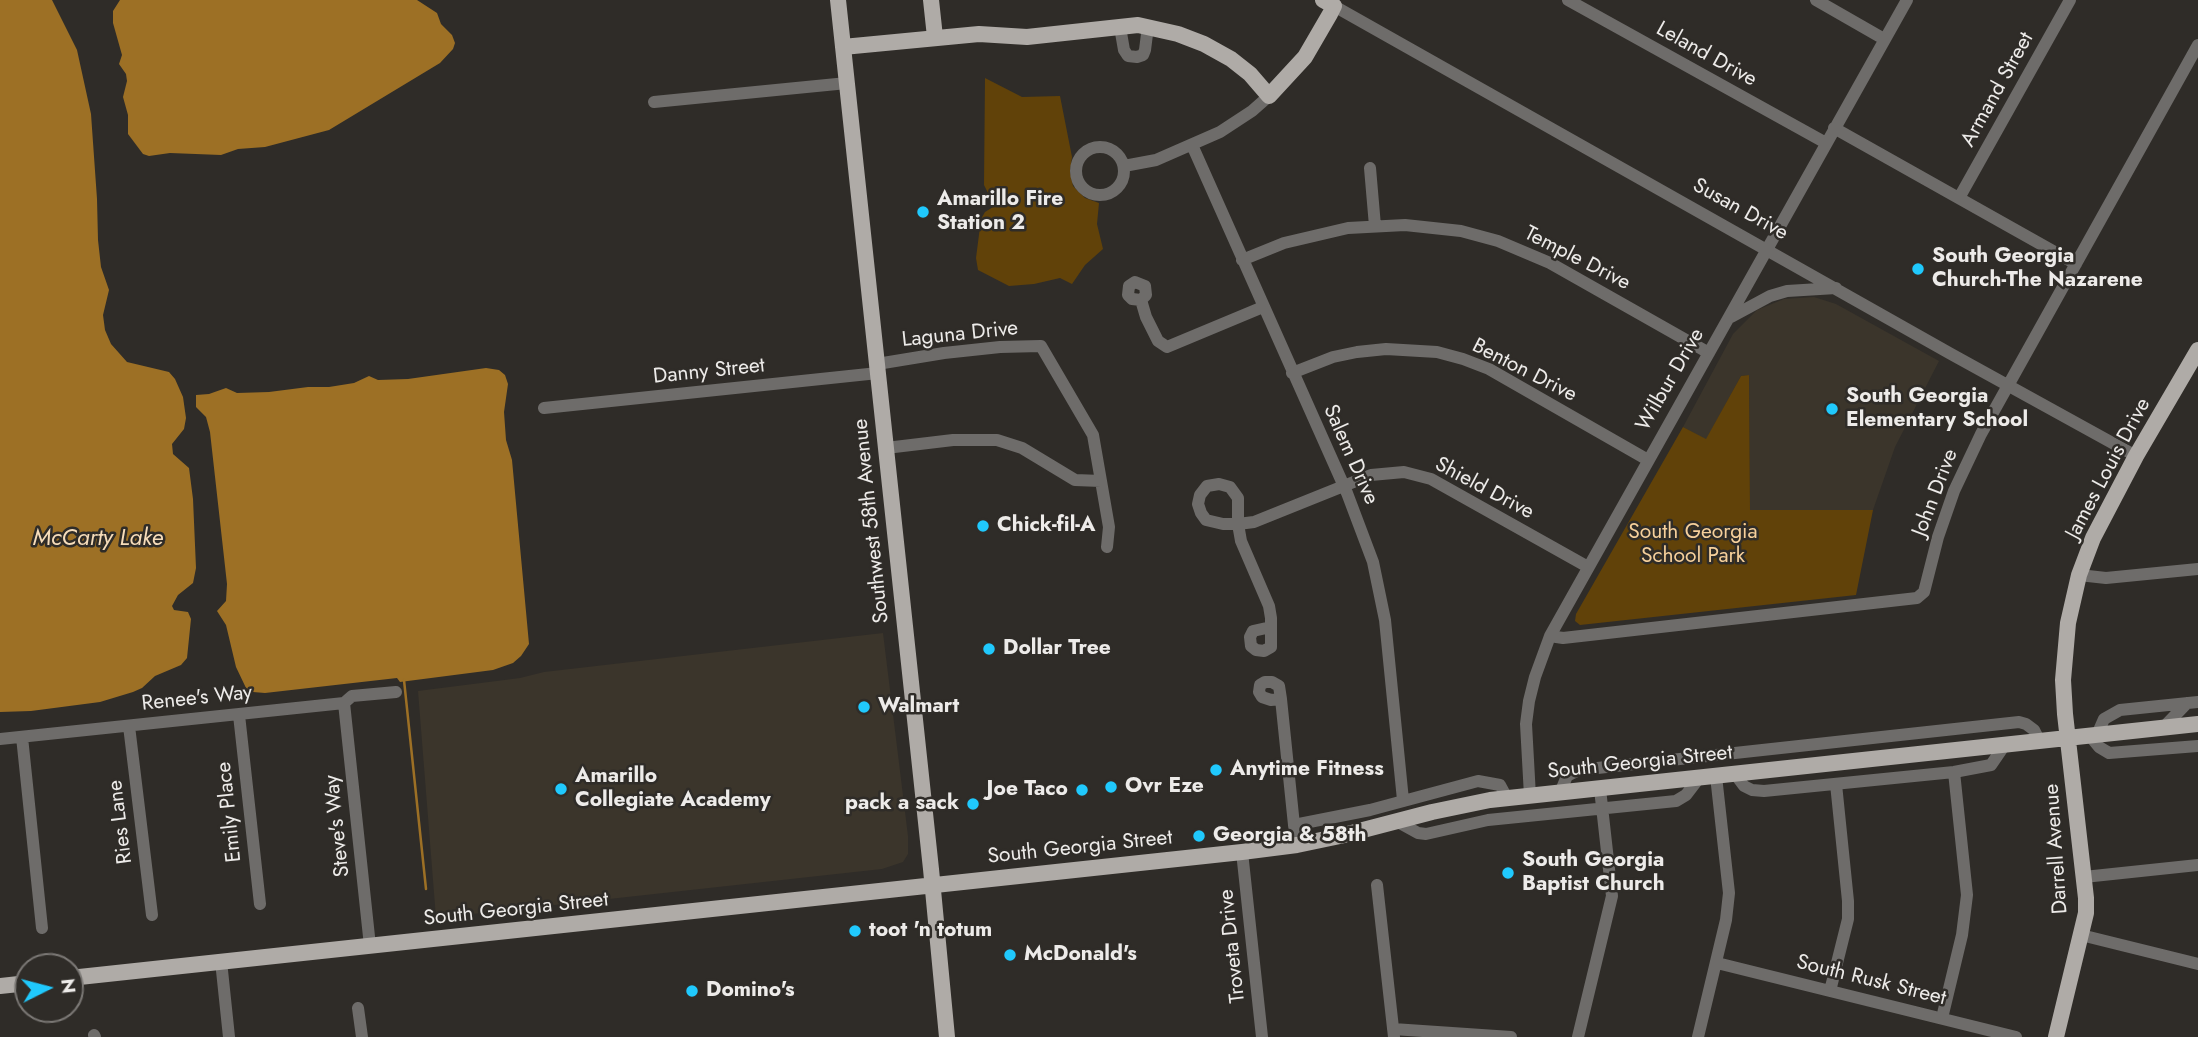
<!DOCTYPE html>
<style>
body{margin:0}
#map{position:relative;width:2198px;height:1037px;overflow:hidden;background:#2f2c28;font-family:Jost,sans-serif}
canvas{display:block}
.north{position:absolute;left:14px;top:953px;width:70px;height:70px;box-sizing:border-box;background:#2f2c28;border:2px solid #7b7875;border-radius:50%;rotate:84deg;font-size:19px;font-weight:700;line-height:28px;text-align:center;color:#edebe9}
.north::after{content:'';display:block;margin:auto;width:24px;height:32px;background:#20c9fd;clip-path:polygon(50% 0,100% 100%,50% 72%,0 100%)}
</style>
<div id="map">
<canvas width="2198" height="1037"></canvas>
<div class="north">N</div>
</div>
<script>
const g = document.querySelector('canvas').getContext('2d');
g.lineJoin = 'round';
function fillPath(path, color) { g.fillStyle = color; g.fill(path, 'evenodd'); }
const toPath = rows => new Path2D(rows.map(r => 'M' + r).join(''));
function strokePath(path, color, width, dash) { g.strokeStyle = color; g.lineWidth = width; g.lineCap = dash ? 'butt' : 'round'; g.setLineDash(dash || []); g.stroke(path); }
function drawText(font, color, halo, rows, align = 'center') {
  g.font = font + ' Jost,sans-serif'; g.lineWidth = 5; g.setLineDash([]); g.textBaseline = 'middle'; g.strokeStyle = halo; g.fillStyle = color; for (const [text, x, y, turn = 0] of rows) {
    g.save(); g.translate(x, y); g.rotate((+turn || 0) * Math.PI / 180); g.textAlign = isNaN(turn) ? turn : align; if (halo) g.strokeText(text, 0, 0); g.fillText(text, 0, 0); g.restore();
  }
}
fillPath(toPath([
 [1814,297,1836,304,1939,361,1895,447,1873,510,1750,510,1749,375,1741,376,1706,440,1683,427,1733,334,1757,310,1784,299],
 [883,633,908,836,908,854,903,862,882,869,436,918,418,691,520,678,544,672]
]), '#3b352b');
fillPath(toPath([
 [985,78,1022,97,1060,96,1072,157,1070,171,1073,186,1085,198,1099,203,1097,224,1103,249,1085,265,1072,284,1060,278,1034,284,1009,286,978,270,976,258,981,219,985,212,993,207,993,203,984,185],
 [1749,375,1750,510,1873,510,1856,595,1580,625,1575,621,1576,614,1683,427,1706,439,1741,376]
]), '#614209');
fillPath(toPath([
 [0,0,52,0,77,50,91,114,97,199,98,240,101,267,109,290,103,315,105,330,111,344,127,362,169,372,175,379,183,397,186,418,184,429,172,444,173,454,189,468,193,499,196,568,193,583,178,595,172,606,174,610,188,612,191,619,187,658,181,665,155,676,142,688,133,692,100,702,31,711,0,712],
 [120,0,417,0,437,13,441,24,452,35,455,43,453,49,440,63,329,130,265,147,238,149,221,155,170,153,149,156,143,154,128,134,128,115,123,97,127,81,126,74,119,64,122,55,113,23,113,11],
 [486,368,499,370,505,375,508,384,504,412,506,440,512,460,529,644,521,656,513,663,493,670,400,682,397,678,265,693,253,692,246,688,236,667,226,625,217,611,226,601,227,584,210,432,206,417,196,407,196,395,209,394,226,388,237,393,269,392,308,387,329,387,354,383,369,376,378,380,408,379]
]), '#9d7025');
strokePath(toPath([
 [404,680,426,889]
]), '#9d7025', 2.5);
strokePath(toPath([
 [1568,0,1826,143],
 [1816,0,1884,39],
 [1334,6,1951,354,2136,456],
 [1120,27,1124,50,1128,56,1137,57,1143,55,1145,50,1148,26],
 [654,102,847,83],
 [1834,128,2076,264],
 [1192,145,1347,493,1373,562,1385,620,1403,800],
 '1076 171a24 24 0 1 1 48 0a24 24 0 1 1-48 0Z',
 [1124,166,1156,160,1220,132,1252,111,1269,96],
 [1370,168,1375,226],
 [1959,198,2070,0],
 [1242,260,1284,243,1348,228,1405,225,1461,231,1498,241,1550,263,1709,353],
 [1141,300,1132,299,1128,295,1129,286,1135,282,1145,286,1146,295,1141,300,1146,317,1158,341,1167,347,1263,307],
 [1731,317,1770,296,1787,291,1836,288],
 [877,364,944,353,1000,347,1041,346,1093,435,1109,527,1107,547],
 [1292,373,1333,357,1357,352,1386,349,1437,352,1463,359,1489,369,1648,460],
 [544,408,878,373],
 [886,448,953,440,997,440,1022,448,1075,480,1101,481],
 [1219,484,1230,487,1238,498,1238,524,1223,524,1206,520,1201,513,1198,504,1200,495,1207,486,1219,484],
 [2079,575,2106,578,2198,569],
 [1271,627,1253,631,1250,637,1251,646,1256,650,1264,651,1271,647,1271,618,1269,606,1241,541,1238,524,1254,522,1371,475,1404,472,1431,479,1588,567],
 [1550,636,1563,638,1917,598,1924,592,1938,537,1954,491,1981,434,2198,45],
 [1281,699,1271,700,1262,697,1259,692,1260,685,1265,682,1272,682,1279,686,1281,699,1294,825,1297,845],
 [344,703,370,946],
 [239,715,260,904],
 [129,726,152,915],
 [2163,728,2187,703],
 [2097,735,2104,719,2120,710,2198,702],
 [2090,736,2099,747,2109,753,2198,746],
 [22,737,42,928],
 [0,739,344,703,352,696,396,692],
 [1735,774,1744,786,1752,790,1764,791,1954,772,1991,765,2004,746],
 [1560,793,1567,776,1579,770,2019,722,2026,724,2034,730,2040,742],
 [1530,796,1526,724,1529,701,1535,677,1550,636,1907,0],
 [1398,822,1418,833,1426,834,1488,820,1676,801,1686,795,1699,778],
 [1294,825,1370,810,1478,781,1500,785,1507,798],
 [1242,852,1262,1037],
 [2084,877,2198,865],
 [1377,885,1394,1037],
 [2081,935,2198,964],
 [221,961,229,1037],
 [1717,963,2016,1037],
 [1830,991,1848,919,1848,901,1836,784],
 [358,1008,362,1037],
 [1942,1018,1962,935,1967,895,1954,772],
 [1393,1029,1511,1037],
 [94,1035,95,1037],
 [1578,1037,1612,896,1600,789],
 [1698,1037,1726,920,1729,893,1716,776]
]), '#6e6c6a', 12);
strokePath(toPath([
 [838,0,931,869,947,1037],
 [931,0,935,37],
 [843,47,979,34,1027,37,1138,25,1178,34,1204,44,1231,59,1250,74,1269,96,1305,57,1330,14,1334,6,1323,0],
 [70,978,1242,852,1297,845,1340,836,1432,812,1490,800,2198,724],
 [0,986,28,983],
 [2056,1037,2086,913,2086,898,2065,714,2063,680,2068,623,2079,575,2093,538,2136,456,2198,350]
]), '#afaba7', 16);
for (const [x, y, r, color] of [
 [923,212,7,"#20c9fd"],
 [1918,269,7,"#20c9fd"],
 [1832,409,7,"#20c9fd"],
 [983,526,7,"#20c9fd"],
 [989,649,7,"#20c9fd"],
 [864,707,7,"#20c9fd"],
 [1216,770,7,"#20c9fd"],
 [1111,787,7,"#20c9fd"],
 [561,789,7,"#20c9fd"],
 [1082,790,7,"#20c9fd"],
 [973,804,7,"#20c9fd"],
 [1199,836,7,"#20c9fd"],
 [1508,873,7,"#20c9fd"],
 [855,931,7,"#20c9fd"],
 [1010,955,7,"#20c9fd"],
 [692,991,7,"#20c9fd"]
]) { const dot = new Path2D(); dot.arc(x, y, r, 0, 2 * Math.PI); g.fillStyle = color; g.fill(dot); strokePath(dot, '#2f2c28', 2.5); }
drawText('21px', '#edebe9', '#2f2c28', [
 ["Leland Drive",1706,55,29],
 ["Armand Street",1998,90,-61],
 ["Susan Drive",1740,210,29],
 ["Temple Drive",1577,259,27],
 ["Laguna Drive",960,335,-6],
 ["Benton Drive",1524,371,27],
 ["Danny Street",709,372,-6],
 ["Wilbur Drive",1671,380,-60],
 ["Salem Drive",1350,455,66],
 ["James Louis Drive",2109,469,-62],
 ["Shield Drive",1484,489,28],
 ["John Drive",1936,493,-69],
 ["Southwest 58th Avenue",872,521,-96],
 ["Renee's Way",197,699,-6],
 ["South Georgia Street",1640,763,-6],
 ["Emily Place",230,812,-96],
 ["Ries Lane",121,822,-97],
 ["Steve's Way",338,826,-96],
 ["South Georgia Street",1080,848,-6],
 ["Darrell Avenue",2057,849,-94],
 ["South Georgia Street",516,910,-6],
 ["Troveta Drive",1233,946,-96],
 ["South Rusk Street",1871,981,14]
]);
drawText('bold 21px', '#edebe9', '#2f2c28', [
 ["Amarillo Fire",937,200],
 ["Station 2",937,224],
 ["South Georgia",1932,257],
 ["Church-The Nazarene",1932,281],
 ["South Georgia",1846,397],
 ["Elementary School",1846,421],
 ["Chick-fil-A",997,526],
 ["Dollar Tree",1003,649],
 ["Walmart",878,707],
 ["Anytime Fitness",1230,770],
 ["Amarillo",575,777],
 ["Collegiate Academy",575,801],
 ["Ovr Eze",1125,787],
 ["Joe Taco",1068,790,"right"],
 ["pack a sack",959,804,"right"],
 ["Georgia & 58th",1213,836],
 ["South Georgia",1522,861],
 ["Baptist Church",1522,885],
 ["toot 'n totum",869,931],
 ["McDonald's",1024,955],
 ["Domino's",706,991]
], 'left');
drawText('21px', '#f6d09b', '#2f2c28', [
 ["South Georgia",1693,533],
 ["School Park",1693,557]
]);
drawText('italic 23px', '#f7ddba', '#2f2c28', [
 ["McCarty Lake",98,539]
]);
</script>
